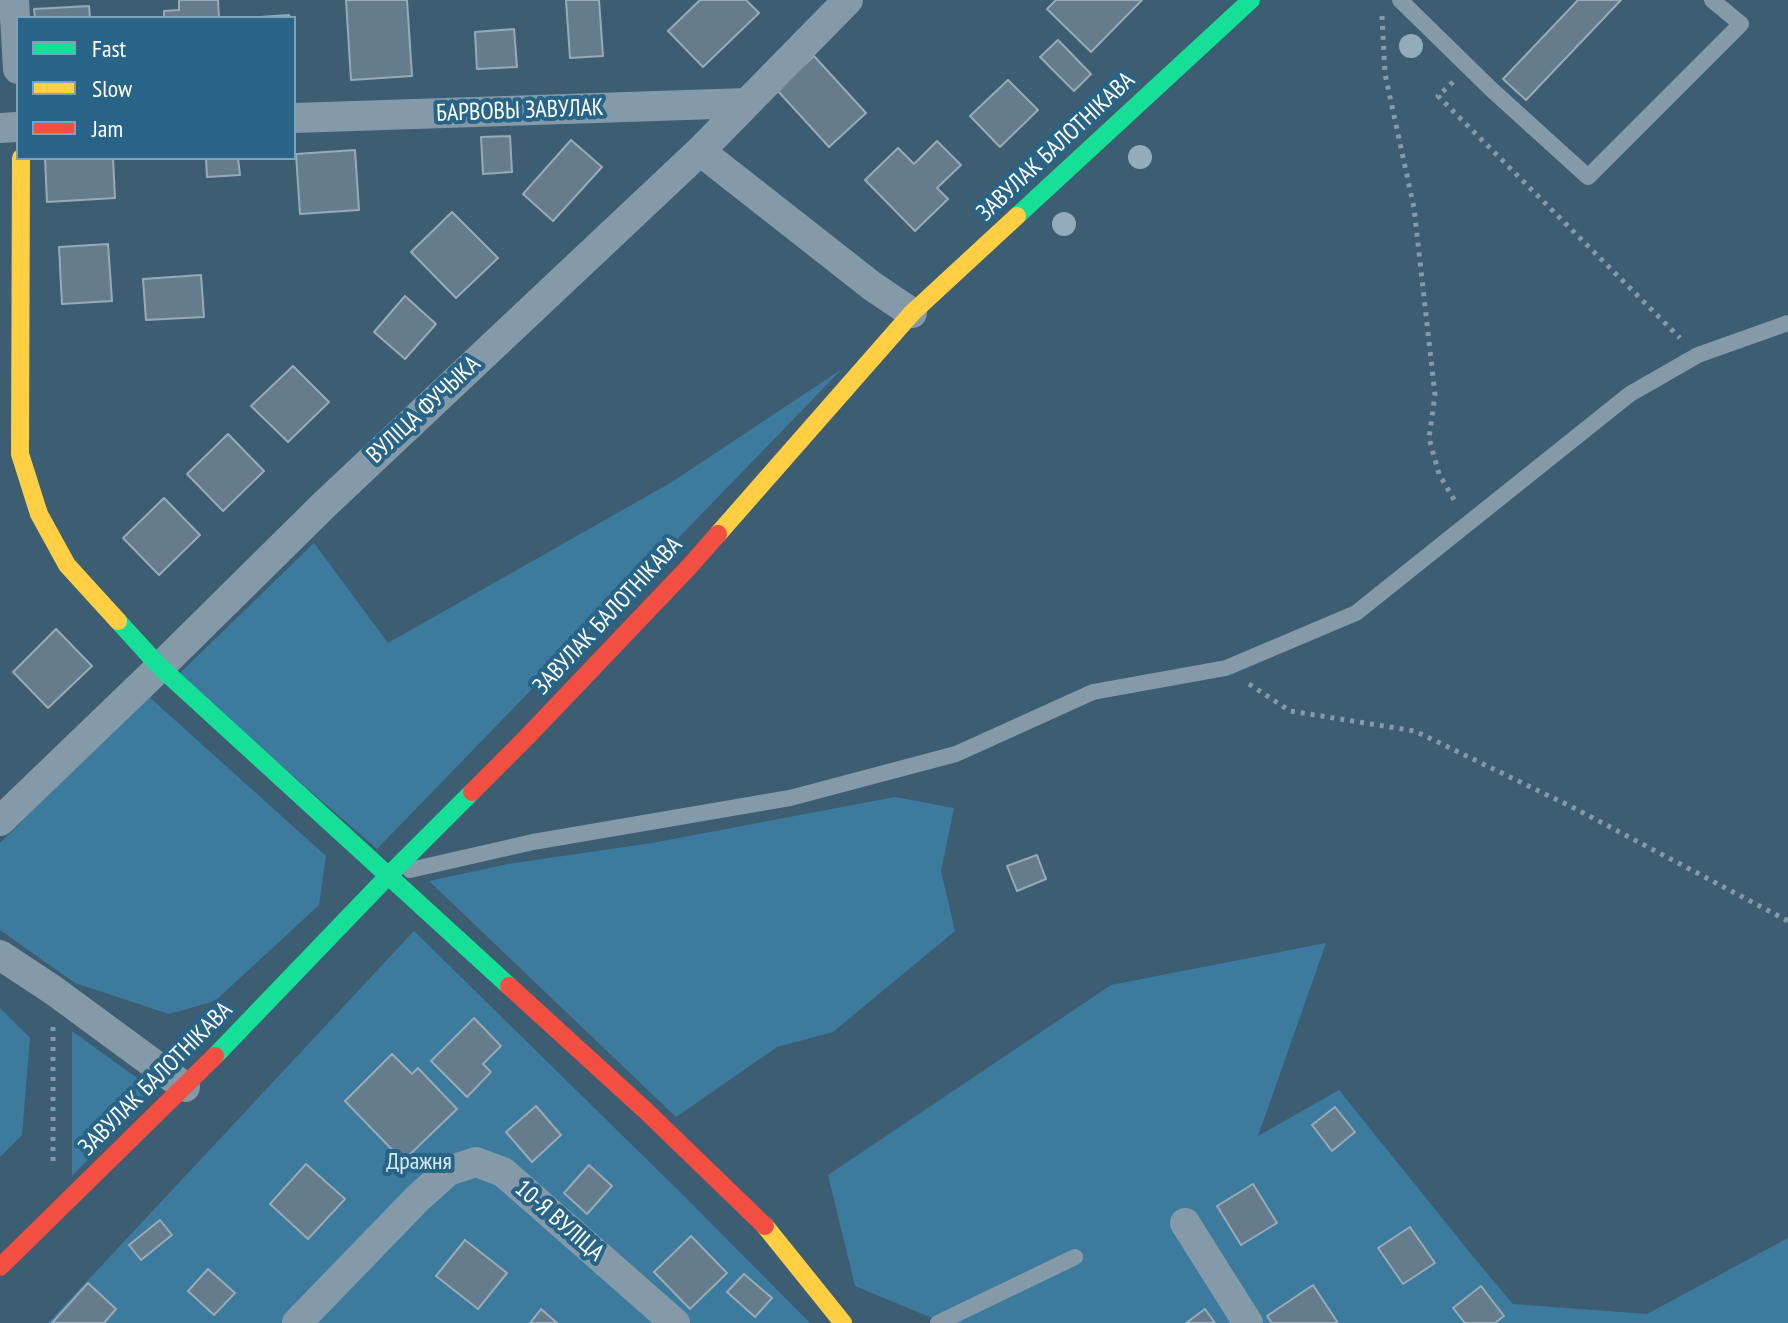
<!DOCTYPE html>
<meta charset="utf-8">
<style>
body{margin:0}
#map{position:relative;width:1788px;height:1323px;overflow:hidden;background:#3d5e72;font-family:"PT Sans Narrow",sans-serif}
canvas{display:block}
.legend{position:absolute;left:16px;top:16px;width:280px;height:144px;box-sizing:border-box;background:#276488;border:2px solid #7da2b8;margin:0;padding:10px 14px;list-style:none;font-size:24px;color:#fff}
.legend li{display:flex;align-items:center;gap:16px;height:40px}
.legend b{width:40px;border:2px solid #7da2b8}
</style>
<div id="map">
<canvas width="1788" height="1323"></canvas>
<ul class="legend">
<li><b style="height:10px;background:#16e098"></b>Fast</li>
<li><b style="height:10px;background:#ffcf43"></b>Slow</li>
<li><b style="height:10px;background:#f24e42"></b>Jam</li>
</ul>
</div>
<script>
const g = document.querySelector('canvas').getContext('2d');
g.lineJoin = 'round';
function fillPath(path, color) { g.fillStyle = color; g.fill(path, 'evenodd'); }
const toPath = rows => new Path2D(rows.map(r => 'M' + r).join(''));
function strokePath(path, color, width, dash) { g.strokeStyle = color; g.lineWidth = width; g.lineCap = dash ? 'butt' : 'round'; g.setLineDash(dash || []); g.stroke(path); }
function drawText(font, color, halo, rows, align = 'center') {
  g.font = font + ' "PT Sans Narrow",sans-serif'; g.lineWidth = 8; g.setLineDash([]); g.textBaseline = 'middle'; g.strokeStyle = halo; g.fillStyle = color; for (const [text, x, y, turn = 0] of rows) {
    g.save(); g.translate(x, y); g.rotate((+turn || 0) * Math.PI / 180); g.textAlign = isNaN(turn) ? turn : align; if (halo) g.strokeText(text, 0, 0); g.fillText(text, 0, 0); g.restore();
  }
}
fillPath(toPath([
 [842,369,377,849,178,675,314,543,388,643,672,482],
 [147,695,326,856,319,905,215,1001,169,1014,75,983,0,930,0,843],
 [895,797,954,808,941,871,955,931,833,1032,777,1047,676,1117,429,881,508,864,652,843],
 [414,931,681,1193,810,1323,48,1323],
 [1326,943,1258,1136,1339,1090,1479,1264,1513,1304,1647,1314,1788,1238,1788,1323,944,1323,855,1286,828,1175,1111,985],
 [0,1008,30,1038,22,1135,0,1157],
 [72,1031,144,1083,147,1094,143,1103,72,1176]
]), '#3c7b9e');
const building = toPath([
 [179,0,218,0,219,18,164,18,164,11,179,10,179,0],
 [346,0,407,0,412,76,351,80,346,0],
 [566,0,599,0,603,56,570,58,566,0],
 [700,0,746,0,759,13,703,67,668,31,700,0],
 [1056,0,1142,0,1091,52,1047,9,1056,0],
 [1578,0,1621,0,1526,100,1503,79,1578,0],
 [89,6,90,18,35,18,34,9,89,6],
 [289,15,290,18,245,18,289,15],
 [514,29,517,67,477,69,475,32,514,29],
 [1058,40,1091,74,1074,91,1040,57,1058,40],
 [814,56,866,113,829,147,777,90,814,56],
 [1008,80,1038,110,1000,147,970,116,1008,80],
 [510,136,512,172,483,174,481,137,510,136],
 [571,140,602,167,553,221,523,194,571,140],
 [937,141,961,165,937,188,948,199,915,231,865,180,898,148,914,164,937,141],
 [355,150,359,210,300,214,296,154,355,150],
 [45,158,113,158,115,198,47,202,45,158],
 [206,158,238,158,240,175,207,177,206,158],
 [452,212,498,258,456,298,411,252,452,212],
 [108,244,112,301,62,304,59,247,108,244],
 [201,275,204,317,146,320,143,279,201,275],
 [405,296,436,324,405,359,374,332,405,296],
 [293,366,329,402,288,442,251,406,293,366],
 [228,434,264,471,223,511,187,474,228,434],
 [164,498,200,535,159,575,123,538,164,498],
 [56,629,92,666,48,708,13,672,56,629],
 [1037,855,1046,879,1017,891,1007,866,1037,855],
 [474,1018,501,1046,483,1064,491,1072,467,1097,431,1061,474,1018],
 [392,1054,412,1074,418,1068,457,1109,403,1161,345,1101,392,1054],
 [536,1106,561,1135,532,1162,506,1132,536,1106],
 [1335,1107,1355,1132,1332,1151,1312,1125,1335,1107],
 [306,1164,345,1199,308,1239,270,1204,306,1164],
 [589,1165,612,1186,587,1214,564,1193,589,1165],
 [1253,1184,1277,1223,1241,1245,1217,1206,1253,1184],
 [160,1220,172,1235,141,1260,129,1245,160,1220],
 [1410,1227,1435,1263,1403,1284,1378,1248,1410,1227],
 [691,1236,727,1273,690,1309,654,1272,691,1236],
 [465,1240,507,1273,478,1309,436,1276,465,1240],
 [208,1269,235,1293,214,1315,188,1291,208,1269],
 [744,1274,772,1298,755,1317,727,1292,744,1274],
 [88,1283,116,1309,104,1323,52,1323,88,1283],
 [1313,1285,1338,1323,1272,1323,1267,1316,1313,1285],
 [1481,1286,1504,1316,1495,1323,1465,1323,1453,1308,1481,1286],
 [541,1309,557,1323,530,1323,541,1309],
 [1205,1309,1215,1323,1186,1323,1205,1309]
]);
fillPath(building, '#647c8b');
strokePath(building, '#98aab6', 2);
strokePath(toPath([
 [1382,16,1385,74,1414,208,1435,395,1429,438,1439,474,1456,503],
 [1453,82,1438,96,1680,338],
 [1249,684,1290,711,1415,731,1574,808,1788,921],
 [53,1027,53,1165]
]), '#849aa8', 5, [4, 6]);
strokePath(toPath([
 [1400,0,1491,89,1588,177,1741,24,1712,0],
 [410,870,533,842,790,798,956,754,1093,692,1226,668,1356,613,1630,394,1698,355,1788,323],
 [938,1323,1075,1257]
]), '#849aa8', 16);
strokePath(toPath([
 [14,0,18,69],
 [294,118,747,103],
 [0,128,18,127],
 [700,151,872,286,912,313],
 [0,821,160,667,324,505,700,151,848,0],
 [0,955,53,990,185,1087],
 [1185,1223,1248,1323],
 [297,1323,417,1199,448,1171,476,1162,503,1172,675,1323]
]), '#849aa8', 30);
strokePath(toPath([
 [1017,216,1251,0],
 [118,621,160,667,509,986],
 [215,1056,389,875,472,792]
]), '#16e098', 18);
strokePath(toPath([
 [21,158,20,454,39,514,67,565,118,621],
 [718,534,912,313,1017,216],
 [765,1226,843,1323]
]), '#ffcf43', 18);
strokePath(toPath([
 [472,792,526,738,688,568,718,534],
 [509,986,646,1111,765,1226],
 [0,1267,215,1056]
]), '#f24e42', 18);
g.fillStyle = '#92acbb';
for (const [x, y] of [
 [1411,46],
 [1140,157],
 [1064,224]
]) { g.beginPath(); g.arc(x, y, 12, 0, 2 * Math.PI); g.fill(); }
drawText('24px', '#fff', '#276488', [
 ["БАРВОВЫ ЗАВУЛАК",520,111,-2],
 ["ЗАВУЛАК БАЛОТНІКАВА",1056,147,-43],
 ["ВУЛІЦА ФУЧЫКА",424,410,-43],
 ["ЗАВУЛАК БАЛОТНІКАВА",608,616,-47],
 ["ЗАВУЛАК БАЛОТНІКАВА",156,1079,-45],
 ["10-Я ВУЛІЦА",559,1221,41]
]);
drawText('24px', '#d8ecf7', '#276488', [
 ["Дражня",419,1162]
]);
</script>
